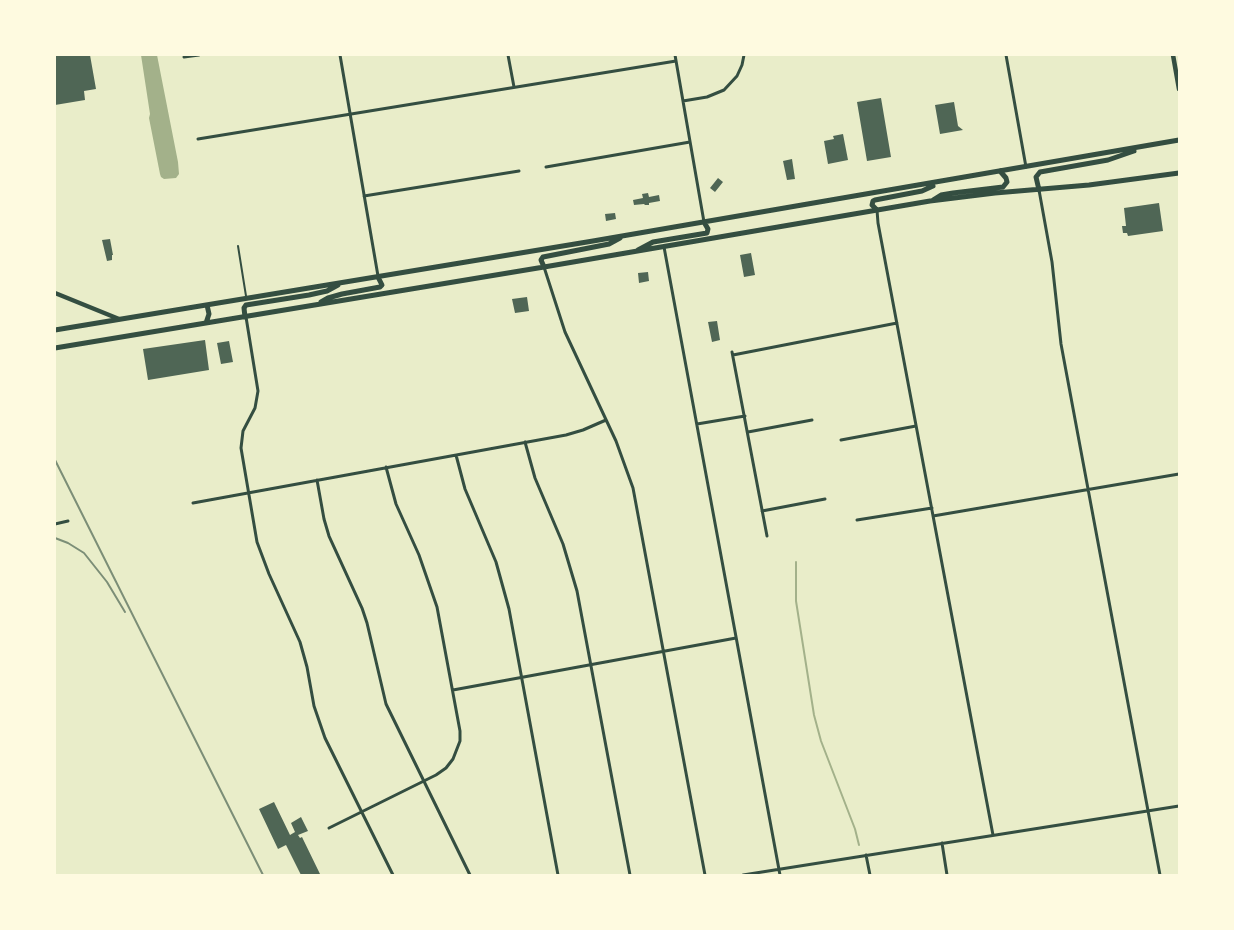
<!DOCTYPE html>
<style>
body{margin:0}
#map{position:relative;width:1234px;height:930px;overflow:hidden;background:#e9edc9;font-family:"PT Sans Narrow",sans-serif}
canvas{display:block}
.frame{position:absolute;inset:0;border:56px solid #fefae0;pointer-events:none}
</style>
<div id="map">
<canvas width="1234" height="930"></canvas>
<div class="frame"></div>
</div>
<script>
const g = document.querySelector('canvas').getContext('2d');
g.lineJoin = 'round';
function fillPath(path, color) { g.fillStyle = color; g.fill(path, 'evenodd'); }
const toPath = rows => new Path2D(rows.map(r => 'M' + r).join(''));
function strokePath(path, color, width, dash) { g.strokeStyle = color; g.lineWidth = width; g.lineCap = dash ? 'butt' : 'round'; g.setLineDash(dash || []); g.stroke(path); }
fillPath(toPath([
 [141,55,157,55,178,162,179,174,176,178,164,179,161,177,160,174,149,118,150,114]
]), '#a3b18a');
strokePath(toPath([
 [796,562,796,601,814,715,821,741,855,829,859,845]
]), '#a3b18a', 2);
fillPath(toPath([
 [55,55,90,55,96,89,84,91,85,100,55,105],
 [881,98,891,157,867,161,857,102],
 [954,102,958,126,963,130,940,134,935,105],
 [843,134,848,160,828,164,824,141,834,139,833,136],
 [792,159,795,179,787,180,783,161],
 [718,178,723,182,715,192,710,188],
 [648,193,649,197,659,195,660,201,649,203,649,205,645,205,644,204,634,205,633,200,643,198,642,194],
 [1159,203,1163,231,1128,236,1127,233,1123,233,1122,226,1126,226,1124,208],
 [615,213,616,219,606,221,605,214],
 [110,239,113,255,112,255,112,260,107,261,102,240],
 [751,253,755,275,744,277,740,255],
 [648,272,649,281,639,283,638,273],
 [527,297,529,311,515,313,512,299],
 [717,321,720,340,712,342,708,322],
 [205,340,209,370,148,380,143,349],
 [229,341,233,362,221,364,217,343],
 [274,802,290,835,295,832,291,823,301,817,308,831,298,835,300,838,302,837,320,874,301,875,286,845,278,849,259,809]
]), '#4f6655');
strokePath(toPath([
 [238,246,246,296]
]), '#344e41', 2);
strokePath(toPath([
 [340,55,378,276],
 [508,55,514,87],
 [675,55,704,222],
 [1006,55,1026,167],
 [184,57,199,55],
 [683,101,707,97,724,90,737,76,742,65,744,55],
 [198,139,676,61],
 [546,167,690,142],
 [1039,190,1052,262,1061,344,1160,875],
 [364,196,519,171],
 [877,210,878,223,993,835],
 [664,247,780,875],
 [544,267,565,332,616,441,633,488,705,875],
 [246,317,258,391,255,408,243,431,241,448,257,542,269,574,300,642,307,667,314,706,325,738,393,875],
 [732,352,767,536],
 [733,355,897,323],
 [697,424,745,416],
 [748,432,812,420],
 [841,440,916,426],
 [525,442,535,478,563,544,577,591,630,875],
 [456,455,465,489,496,562,509,609,558,875],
 [317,480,324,519,329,536,362,608,367,623,386,704,470,875],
 [193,503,566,435,583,430,606,420],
 [762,511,825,499],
 [933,516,1179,474],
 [857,520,932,508],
 [55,524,68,521],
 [453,690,736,638],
 [329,828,436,775,446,768,453,759,460,741,460,731,437,607,419,555,396,504,386,467],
 [942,843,947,875],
 [866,855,870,875],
 [743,875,1179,806]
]), '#344e41', 3);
strokePath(toPath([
 [1173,55,1179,89],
 [55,293,119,319]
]), '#344e41', 4.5);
strokePath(toPath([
 [1039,190,1036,177,1040,172,1108,160,1134,151],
 [933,200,941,195,953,193,1003,187,1007,182,1006,178,1000,171],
 [877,210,872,205,873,201,875,200,922,191,933,186],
 [638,250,653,242,707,233,708,229,704,222],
 [544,267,541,260,543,257,609,244,620,238],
 [321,302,328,298,342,294,380,287,382,285,378,277],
 [245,317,244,308,246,305,309,295,327,291,338,285],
 [206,323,209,314,207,305],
 [55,330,593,241,1179,140],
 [55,348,544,267,930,201,995,193,1089,185,1179,173]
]), '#344e41', 5);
strokePath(toPath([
 [55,460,263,875],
 [55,538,68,543,84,553,107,582,125,612]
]), '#7c8e77', 2);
</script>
